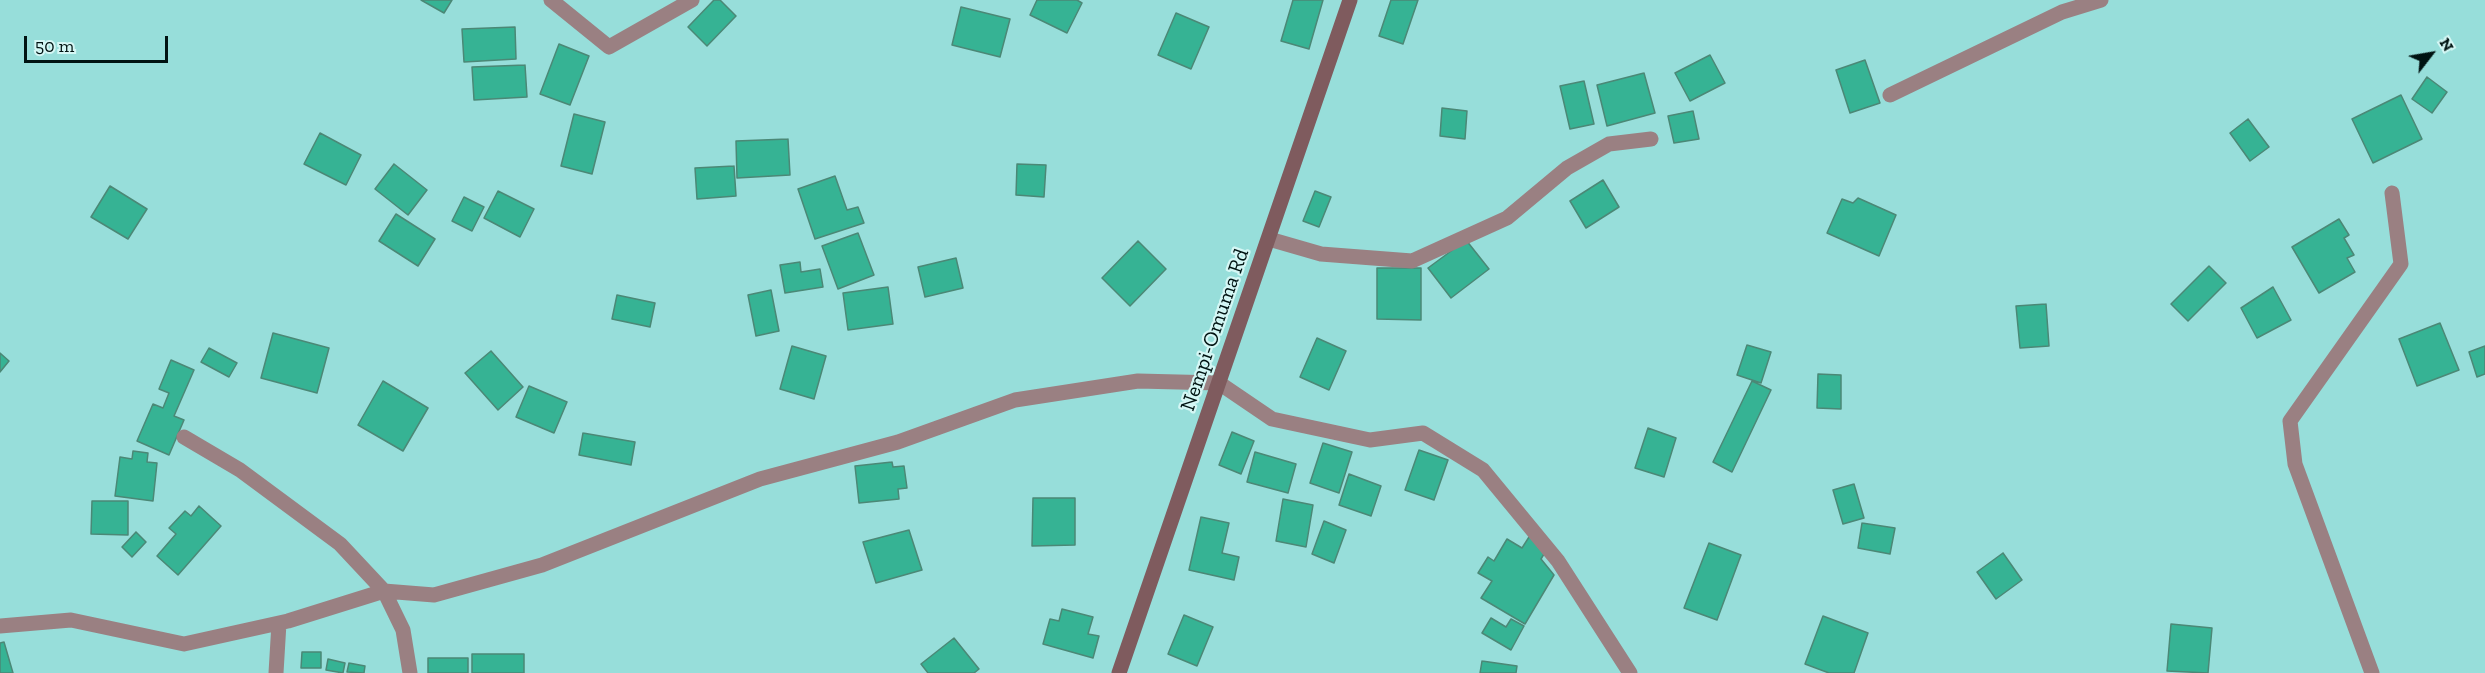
<!DOCTYPE html>
<style>
body{margin:0}
#map{position:relative;width:2485px;height:673px;overflow:hidden;background:#97deda;font-family:"Zilla Slab",serif}
canvas{display:block}
.north{position:absolute;left:2401px;top:24px;width:60px;height:60px;-webkit-text-stroke:4px #d5f7f5;paint-order:stroke;rotate:59deg;font-size:16px;font-weight:700;line-height:24px;text-align:center;color:#001312}
.north::after{content:'';display:block;margin:auto;width:21px;height:27px;background:#001312;clip-path:polygon(50% 0,100% 100%,50% 72%,0 100%)}
.scale{position:absolute;left:24px;top:36px;width:144px;height:27px;box-sizing:border-box;border:3px solid #001312;border-top:0;padding-left:8px;font-size:18px;line-height:21px;white-space:nowrap;color:#001312;-webkit-text-stroke:4px #d5f7f5;paint-order:stroke}
</style>
<div id="map">
<canvas width="2485" height="673"></canvas>
<div class="north">N</div>
<div class="scale">50 m</div>
</div>
<script>
const g = document.querySelector('canvas').getContext('2d');
g.lineJoin = 'round';
function fillPath(path, color) { g.fillStyle = color; g.fill(path, 'evenodd'); }
const toPath = rows => new Path2D(rows.map(r => 'M' + r).join(''));
function strokePath(path, color, width, dash) { g.strokeStyle = color; g.lineWidth = width; g.lineCap = dash ? 'butt' : 'round'; g.setLineDash(dash || []); g.stroke(path); }
function drawText(font, color, halo, rows, align = 'center') {
  g.font = font + ' "Zilla Slab",serif'; g.lineWidth = 4.5; g.setLineDash([]); g.textBaseline = 'middle'; g.strokeStyle = halo; g.fillStyle = color; for (const [text, x, y, turn = 0] of rows) {
    g.save(); g.translate(x, y); g.rotate((+turn || 0) * Math.PI / 180); g.textAlign = isNaN(turn) ? turn : align; if (halo) g.strokeText(text, 0, 0); g.fillText(text, 0, 0); g.restore();
  }
}
const building = toPath([
 [421,0,452,0,444,13,421,0],
 [714,0,720,0,736,16,707,46,688,27,714,0],
 [1037,0,1077,0,1082,3,1067,33,1030,15,1037,0],
 [1293,0,1323,0,1309,49,1281,41,1293,0],
 [1391,0,1418,0,1403,44,1379,36,1391,0],
 [961,7,1010,19,1000,57,952,45,961,7],
 [1176,13,1209,27,1191,69,1158,55,1176,13],
 [515,27,516,59,464,62,462,29,515,27],
 [559,44,589,56,570,105,540,94,559,44],
 [1710,55,1725,83,1690,101,1675,73,1710,55],
 [1865,60,1880,103,1850,113,1836,70,1865,60],
 [525,65,527,97,474,100,472,67,525,65],
 [1644,73,1655,113,1607,126,1597,85,1644,73],
 [2427,77,2447,92,2432,113,2412,99,2427,77],
 [1584,81,1594,124,1570,129,1560,86,1584,81],
 [2401,95,2422,139,2373,163,2352,119,2401,95],
 [1442,108,1467,111,1465,139,1440,136,1442,108],
 [1693,111,1699,139,1674,143,1668,116,1693,111],
 [574,114,605,122,592,174,561,166,574,114],
 [2248,119,2269,147,2250,161,2230,133,2248,119],
 [320,133,361,155,346,185,304,164,320,133],
 [788,139,790,175,737,178,736,141,788,139],
 [394,164,427,190,408,215,375,189,394,164],
 [1017,164,1046,165,1044,197,1016,195,1017,164],
 [734,166,736,196,697,199,695,168,734,166],
 [835,176,847,210,858,207,864,223,815,239,798,189,835,176],
 [1603,180,1619,207,1586,228,1570,201,1603,180],
 [110,186,147,209,128,239,91,217,110,186],
 [498,191,534,209,520,237,484,218,498,191],
 [1315,191,1331,197,1319,227,1303,221,1315,191],
 [464,197,484,207,472,231,452,221,464,197],
 [1858,198,1896,215,1879,256,1827,233,1842,199,1853,203,1858,198],
 [396,214,435,239,418,266,379,241,396,214],
 [2339,219,2349,235,2344,238,2354,255,2347,258,2355,272,2319,293,2292,247,2339,219],
 [858,233,874,275,838,289,822,246,858,233],
 [1466,240,1489,269,1451,298,1428,268,1466,240],
 [1138,241,1166,269,1130,306,1102,278,1138,241],
 [956,258,963,288,925,297,918,267,956,258],
 [800,262,801,272,820,269,823,287,785,293,780,265,800,262],
 [2209,266,2226,283,2188,321,2171,304,2209,266],
 [1377,268,1421,268,1421,320,1377,319,1377,268],
 [888,287,893,324,848,330,843,293,888,287],
 [2273,287,2291,320,2257,338,2241,308,2273,287],
 [771,290,779,331,756,336,748,295,771,290],
 [617,295,655,303,650,327,612,319,617,295],
 [2046,304,2049,346,2020,348,2016,306,2046,304],
 [2440,323,2459,370,2417,386,2399,339,2440,323],
 [273,333,329,348,317,393,261,378,273,333],
 [1317,338,1346,351,1329,390,1300,377,1317,338],
 [1747,345,1771,352,1761,383,1737,375,1747,345],
 [792,346,826,356,814,399,780,389,792,346],
 [2485,346,2485,374,2477,377,2469,352,2485,346],
 [209,348,237,363,229,377,201,362,209,348],
 [491,351,523,387,498,410,465,373,491,351],
 [0,353,9,361,0,372,0,353],
 [171,360,194,370,174,416,184,420,169,455,137,441,153,404,163,408,169,393,159,389,171,360],
 [1818,374,1841,375,1841,409,1817,408,1818,374],
 [383,381,428,408,403,451,358,425,383,381],
 [1752,381,1771,390,1732,472,1713,462,1752,381],
 [529,386,567,402,554,433,516,417,529,386],
 [1648,428,1676,438,1664,477,1635,468,1648,428],
 [1232,432,1254,441,1241,474,1219,465,1232,432],
 [583,433,635,442,631,465,579,455,583,433],
 [1323,443,1352,452,1339,493,1310,483,1323,443],
 [1419,450,1448,460,1434,500,1405,490,1419,450],
 [133,451,148,453,147,462,157,463,153,501,115,496,120,457,132,459,133,451],
 [1255,452,1296,464,1288,493,1247,482,1255,452],
 [892,462,893,467,904,466,907,488,898,489,899,499,859,503,855,466,892,462],
 [1349,474,1381,486,1371,516,1339,505,1349,474],
 [1854,484,1864,518,1843,524,1833,490,1854,484],
 [1033,498,1075,498,1075,545,1032,546,1033,498],
 [1283,499,1313,505,1306,547,1276,541,1283,499],
 [92,501,128,501,128,535,91,534,92,501],
 [199,506,221,526,178,575,157,556,176,534,169,528,185,511,191,516,199,506],
 [1201,517,1229,523,1222,553,1239,557,1234,580,1189,570,1201,517],
 [1324,521,1346,530,1334,563,1312,554,1324,521],
 [1862,523,1895,528,1890,554,1858,548,1862,523],
 [909,530,922,570,876,583,863,542,909,530],
 [136,532,146,542,132,557,122,547,136,532],
 [1529,537,1547,549,1541,559,1554,575,1525,624,1481,598,1492,581,1478,573,1488,557,1494,561,1507,539,1522,548,1529,537],
 [1709,543,1741,555,1717,620,1684,608,1709,543],
 [2003,553,2022,580,1996,599,1977,572,2003,553],
 [1062,609,1093,617,1088,634,1099,636,1093,658,1043,644,1050,619,1059,621,1062,609],
 [1184,615,1213,627,1197,666,1168,654,1184,615],
 [1823,616,1868,633,1854,673,1829,673,1805,664,1823,616],
 [1491,618,1506,627,1511,619,1524,626,1511,650,1482,633,1491,618],
 [2171,624,2212,628,2208,673,2167,671,2171,624],
 [954,638,979,669,974,673,928,673,921,664,954,638],
 [4,642,13,673,0,673,0,643,4,642],
 [302,652,321,652,321,668,301,668,302,652],
 [472,654,524,654,524,673,472,673,472,654],
 [428,658,468,658,468,673,428,673,428,658],
 [328,659,345,663,343,673,326,670,328,659],
 [1482,661,1517,666,1516,673,1480,673,1482,661],
 [349,663,365,666,364,673,347,672,349,663]
]);
fillPath(building, '#36b394');
strokePath(building, '#4b8876', 1.5);
strokePath(toPath([
 [551,0,609,47,692,0],
 [1890,95,2062,12,2101,0],
 [1269,239,1321,254,1412,261,1507,218,1567,168,1609,144,1651,139],
 [184,437,240,470,340,544,384,591,403,630,410,673],
 [0,626,71,620,184,644,288,621,384,591,434,595,542,565,760,479,898,442,1015,400,1138,381,1219,383,1272,419,1370,440,1423,433,1483,470,1558,561,1630,673],
 [276,673,279,623],
 [2372,673,2295,464,2290,421,2401,264,2392,193]
]), '#9a8082', 15);
strokePath(toPath([
 [1119,673,1350,0]
]), '#7f5b5e', 15);
drawText('21px', '#001312', '#d5f7f5', [
 ["Nempi-Omuma Rd",1215,330,-71]
]);
</script>
